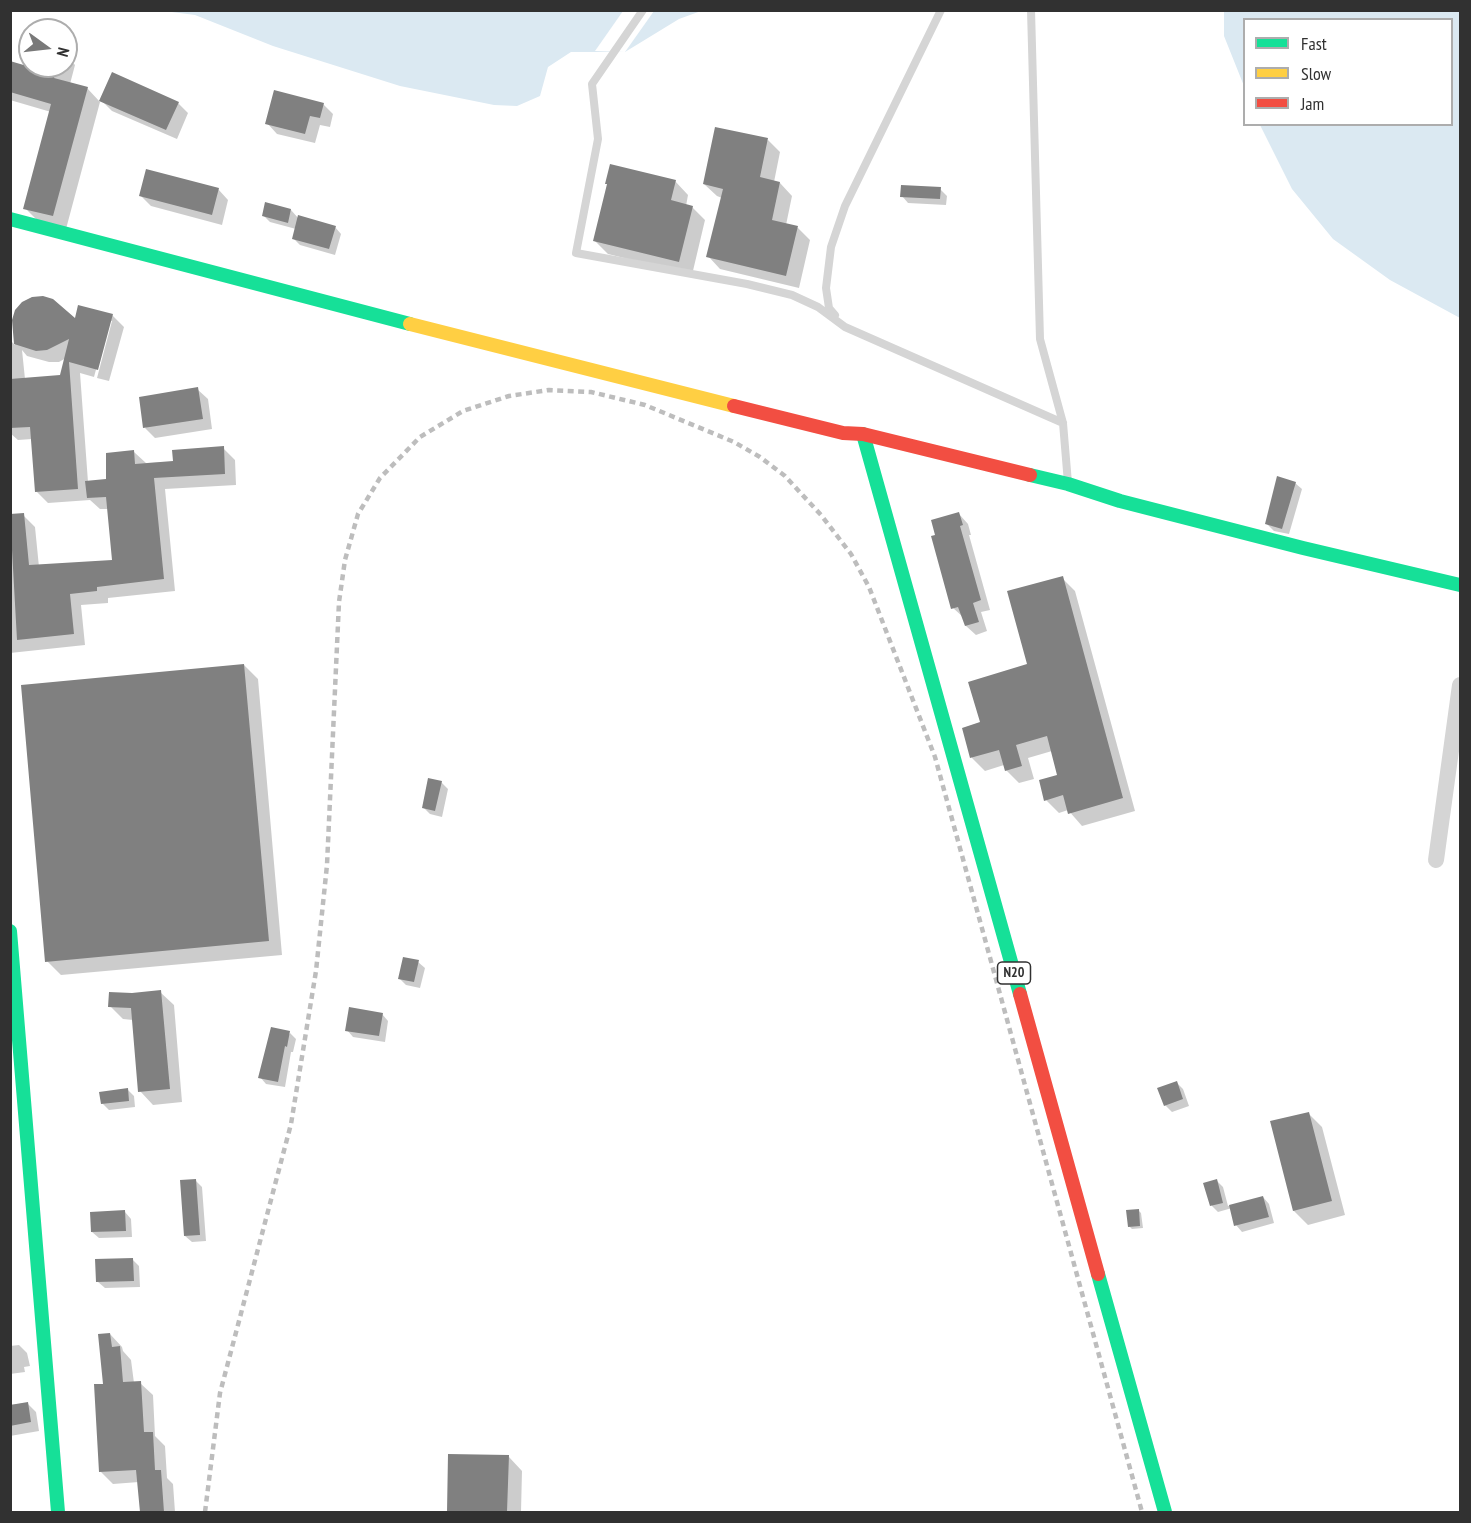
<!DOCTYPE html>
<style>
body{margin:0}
#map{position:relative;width:1471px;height:1523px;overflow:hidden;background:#fff;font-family:"PT Sans Narrow",sans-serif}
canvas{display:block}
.frame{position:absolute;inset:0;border:12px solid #313131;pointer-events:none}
.legend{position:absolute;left:1243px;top:18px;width:210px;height:108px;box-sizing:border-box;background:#fff;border:2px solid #adadad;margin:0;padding:8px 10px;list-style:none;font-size:18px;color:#313131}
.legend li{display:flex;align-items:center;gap:12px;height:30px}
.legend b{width:30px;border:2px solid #adadad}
.north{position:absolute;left:18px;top:18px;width:60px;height:60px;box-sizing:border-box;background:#fff;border:2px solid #adadad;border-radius:50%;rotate:105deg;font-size:16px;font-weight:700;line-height:24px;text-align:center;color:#313131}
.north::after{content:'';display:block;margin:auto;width:21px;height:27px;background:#797979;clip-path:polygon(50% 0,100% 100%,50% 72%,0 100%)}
</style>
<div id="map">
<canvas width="1471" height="1523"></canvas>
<div class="frame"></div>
<ul class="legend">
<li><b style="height:8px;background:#16e098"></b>Fast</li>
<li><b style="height:8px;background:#ffcf43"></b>Slow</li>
<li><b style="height:8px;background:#f24e42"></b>Jam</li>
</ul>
<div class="north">N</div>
</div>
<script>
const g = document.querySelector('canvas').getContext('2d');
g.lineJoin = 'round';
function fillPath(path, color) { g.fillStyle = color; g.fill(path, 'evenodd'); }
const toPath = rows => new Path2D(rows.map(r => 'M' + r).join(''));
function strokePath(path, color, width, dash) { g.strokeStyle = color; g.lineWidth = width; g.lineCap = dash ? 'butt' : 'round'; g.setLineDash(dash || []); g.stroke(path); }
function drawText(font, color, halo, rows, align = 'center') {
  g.font = font + ' "PT Sans Narrow",sans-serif'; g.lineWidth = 6; g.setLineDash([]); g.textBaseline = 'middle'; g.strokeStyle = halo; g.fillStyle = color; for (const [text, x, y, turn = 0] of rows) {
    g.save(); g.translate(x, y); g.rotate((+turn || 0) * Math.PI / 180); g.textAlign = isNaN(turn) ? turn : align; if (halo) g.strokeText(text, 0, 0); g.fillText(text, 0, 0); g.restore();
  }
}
fillPath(toPath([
 [164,11,701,11,679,19,625,52,571,52,548,67,540,96,517,106,494,105,400,86,273,46,195,15],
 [1224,11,1460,11,1460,318,1390,280,1333,239,1292,189,1260,125,1452,124,1452,20,1244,20,1244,86,1224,36]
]), '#dbe9f2');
fillPath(toPath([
 [623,11,654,11,625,52,595,51]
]), '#fff');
fillPath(toPath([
 [66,55,75,65,70,84,87,88,100,102,66,229,38,221,25,208,51,112,10,100,10,63,28,68,30,62,30,66,66,66],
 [101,100,178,103,188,113,177,139,112,111],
 [323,104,333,114,330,127,320,125,315,143,277,134,267,123],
 [768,140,780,152,774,182,780,183,792,196,786,225,798,228,810,240,799,288,720,269,708,256,722,198,717,196,704,184],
 [675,181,688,195,686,206,692,207,705,220,692,275,608,254,595,241],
 [218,189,228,200,222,225,151,206,141,196],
 [940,189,947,196,946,205,908,203,902,196],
 [291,210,299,219,335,227,341,234,335,255,300,245,293,238,296,229,270,222,263,215],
 [112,315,124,327,109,381,97,378,112,321,109,321,94,377,80,373,88,482,107,481,134,452,146,463,174,462,223,448,235,460,236,485,165,489,175,591,108,598,108,603,81,605,85,645,10,653,10,516,23,515,35,527,39,567,114,561,109,509,100,509,90,500,48,503,36,491,32,439,18,440,10,433,10,340,15,345,13,321,76,320],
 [22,350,27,356,49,362,59,362,66,358,61,376,25,379],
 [197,389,208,399,212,429,155,438,145,428],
 [1295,483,1302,489,1289,534,1274,531,1267,524],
 [959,514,968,524,971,535,969,535,990,610,981,612,987,631,976,635,966,626,963,617,953,608],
 [1062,578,1075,591,1135,811,1082,826,1068,810,1059,813,1046,800,1059,776,1052,751,1028,758,1034,779,1019,783,1006,770,1004,765,985,771,972,758,963,729,982,723,1029,665],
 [244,665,258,679,282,955,61,975,47,961],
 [441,782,448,789,442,817,430,814,423,807],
 [418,962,425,968,420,988,406,985,399,978],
 [160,992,174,1005,182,1102,153,1105,140,1091,133,1020,123,1019,110,1006,132,995],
 [382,1014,388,1021,385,1042,353,1037,347,1030],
 [290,1033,296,1039,293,1052,291,1052,285,1087,266,1084,260,1077],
 [1176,1082,1183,1089,1189,1106,1172,1112,1165,1105],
 [127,1089,134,1096,135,1107,109,1110,102,1103],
 [1308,1113,1322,1127,1345,1215,1308,1225,1294,1211],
 [1216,1180,1223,1187,1228,1206,1263,1197,1269,1204,1274,1223,1242,1232,1236,1225,1232,1208,1218,1212,1212,1206,1205,1184],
 [196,1181,202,1187,206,1241,192,1242,185,1236],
 [1138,1210,1141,1213,1143,1228,1132,1229,1129,1226],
 [125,1212,131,1219,132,1237,99,1238,92,1232],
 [132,1259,139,1266,140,1287,105,1288,98,1282],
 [110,1334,122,1347,123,1351,131,1360,134,1383,140,1383,153,1395,155,1436,165,1446,167,1478,173,1484,175,1512,141,1512,139,1482,113,1484,101,1472,105,1385],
 [19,1345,27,1353,30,1366,24,1367,25,1372,10,1374,10,1346],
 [27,1403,36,1412,39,1431,10,1436,10,1405],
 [450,1455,509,1457,522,1471,521,1512,448,1512]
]), '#0003');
fillPath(toPath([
 [10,61,27,66,58,66,54,78,88,87,53,216,23,209,51,104,10,92],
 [112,72,179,102,166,130,99,101],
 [274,90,324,103,320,118,310,116,305,134,265,124],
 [715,127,768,138,760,177,780,182,772,220,798,226,786,276,706,257,723,189,703,184],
 [610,164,676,180,671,200,693,206,679,262,593,241,607,184,605,184],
 [146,169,219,188,212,215,139,196],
 [901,185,941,187,940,199,900,197],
 [265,202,291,209,288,223,262,216],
 [298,215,336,226,329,249,292,239],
 [43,296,53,299,75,318,78,305,113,314,98,370,69,362,78,489,35,492,30,427,10,428,10,379,60,375,69,339,47,350,36,351,14,344,12,320,15,310,22,302,32,297],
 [198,387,203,419,143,428,139,397],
 [224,446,225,474,154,478,164,579,97,587,97,591,70,594,74,634,17,640,10,514,24,513,29,565,112,560,106,497,87,498,85,481,106,479,106,453,134,450,135,464,173,461,172,450],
 [1277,476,1296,482,1282,529,1265,524],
 [959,512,963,525,960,526,981,600,973,603,979,622,965,626,958,607,951,609,931,536,935,535,931,520],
 [1063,576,1123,798,1068,814,1063,795,1044,801,1039,780,1057,775,1047,736,1016,745,1022,766,1005,771,999,750,970,758,962,728,980,722,968,682,1027,664,1007,591],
 [244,664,269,941,45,962,21,685],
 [428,778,442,781,435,811,422,808],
 [403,957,419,960,414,982,398,979],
 [161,990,170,1089,138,1092,131,1008,108,1007,109,992,132,993],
 [349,1007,383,1013,379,1036,345,1031],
 [271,1027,290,1031,287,1047,285,1046,278,1082,258,1078],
 [1177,1081,1183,1099,1164,1106,1157,1088],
 [128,1088,129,1101,101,1104,99,1092],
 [1309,1112,1332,1201,1293,1211,1270,1121],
 [196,1179,200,1235,184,1236,180,1180],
 [1217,1179,1223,1203,1210,1206,1203,1183],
 [1263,1196,1269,1217,1234,1226,1229,1205],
 [1139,1209,1140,1226,1128,1227,1126,1210],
 [125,1210,126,1231,91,1232,90,1212],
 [133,1258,134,1281,96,1282,95,1259],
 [110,1333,112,1347,120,1346,123,1382,141,1381,144,1432,153,1432,155,1470,161,1470,164,1512,140,1512,136,1470,99,1472,94,1384,103,1384,98,1334],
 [28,1402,31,1422,10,1426,10,1405],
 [448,1454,509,1455,507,1512,447,1512]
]), '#808080');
strokePath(toPath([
 [643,10,592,84,598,139,576,253,747,284,792,295,818,307,845,327,1063,423],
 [1031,10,1040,339,1063,423,1068,483],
 [835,315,829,308,826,288,831,247,845,206,941,10]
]), '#d5d5d5', 8);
strokePath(toPath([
 [1436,860,1460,685]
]), '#d5d5d5', 16);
strokePath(toPath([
 [10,219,410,324],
 [863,434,1020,994],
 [1030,475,1068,484,1120,501,1303,548,1460,585],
 [10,931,58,1512],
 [1098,1274,1165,1512]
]), '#16e098', 14);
strokePath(toPath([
 [410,324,734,406]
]), '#ffcf43', 14);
strokePath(toPath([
 [734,406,843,433,863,434,1030,475],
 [1020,994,1098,1274]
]), '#f24e42', 14);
strokePath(toPath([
 [205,1512,220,1393,291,1124,316,971,327,865,339,602,345,560,358,514,380,478,420,437,463,411,509,396,549,390,591,392,645,405,734,442,760,457,785,476,821,515,851,554,869,587,935,757,1142,1512]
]), '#bdbdbd', 4.5, [6, 4.5]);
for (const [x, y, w] of [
 [1014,973,33]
]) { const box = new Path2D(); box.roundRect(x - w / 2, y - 11, w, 22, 4.5); g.fillStyle = '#fff'; g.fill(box); strokePath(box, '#313131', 1.5); }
drawText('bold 14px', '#313131', null, [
 ["N20",1014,973]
]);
</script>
